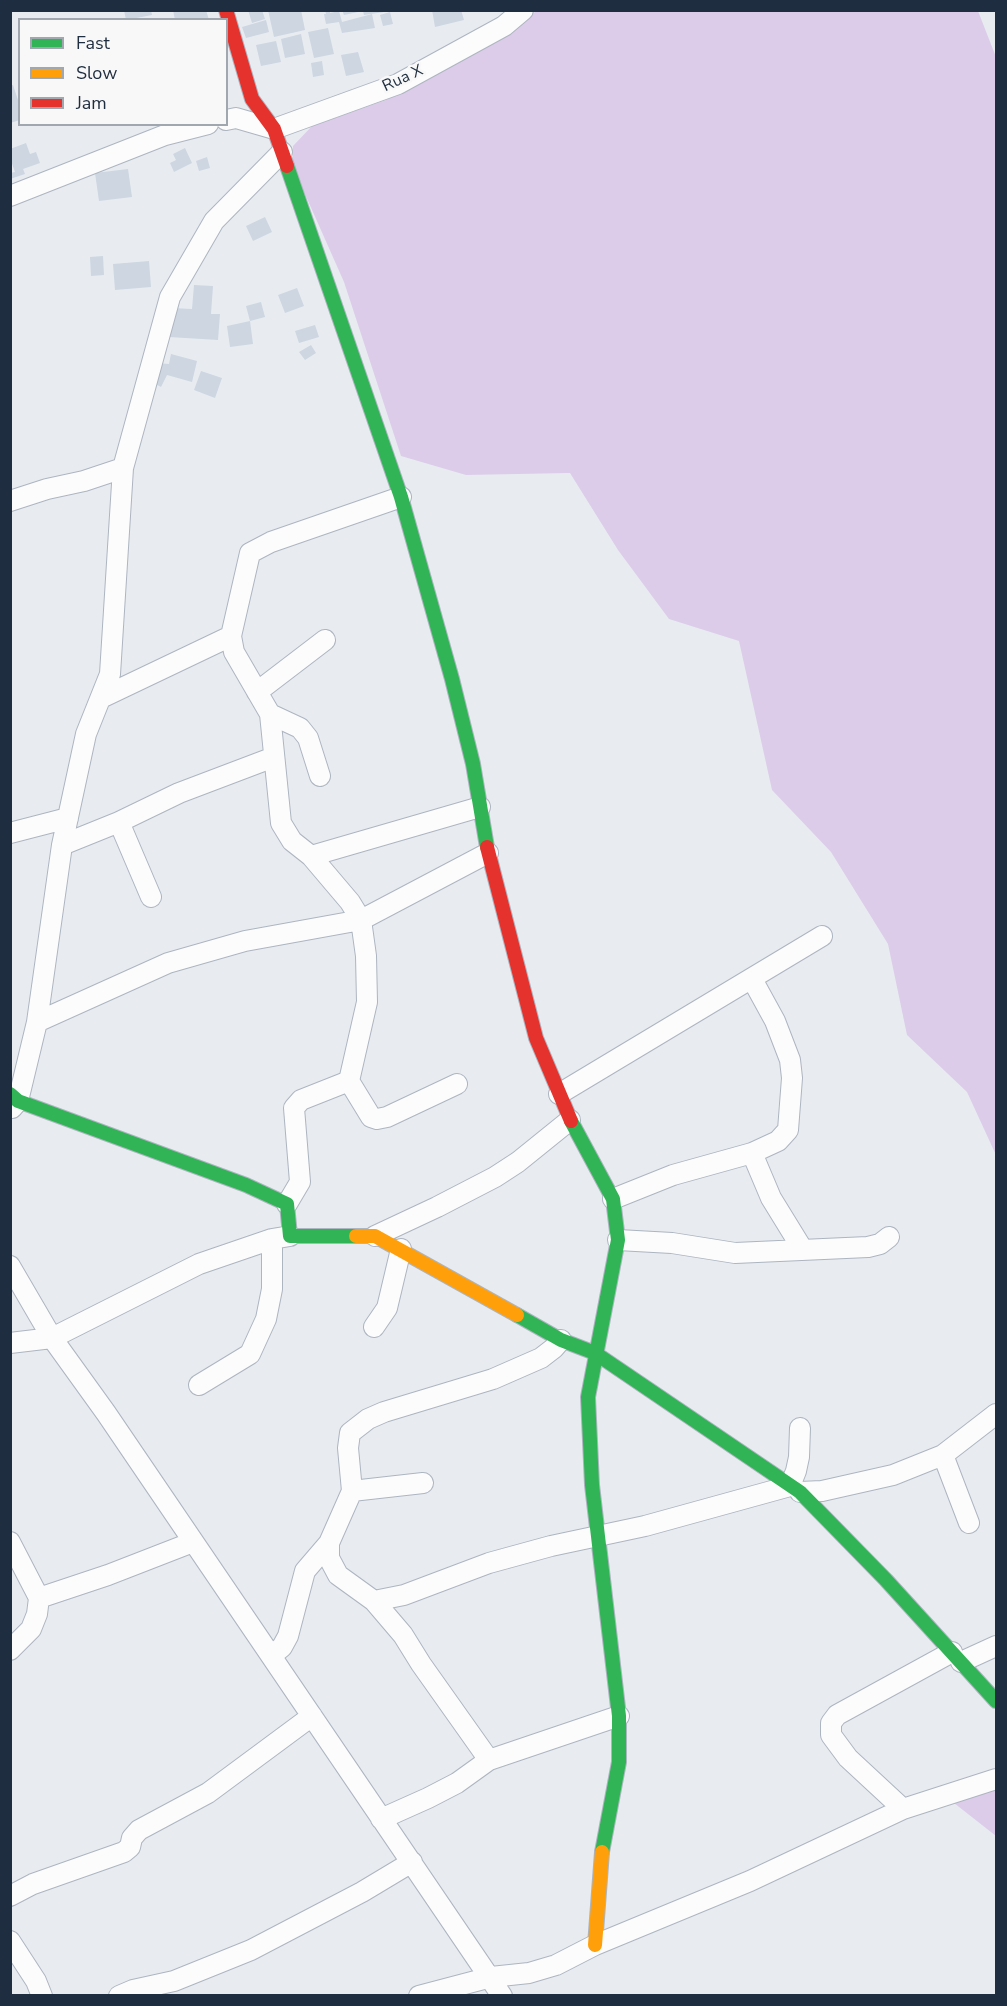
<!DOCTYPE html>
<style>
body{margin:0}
#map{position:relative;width:1007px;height:2006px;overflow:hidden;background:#e8ecf1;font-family:"Nunito Sans",sans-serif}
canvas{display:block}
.frame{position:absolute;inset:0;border:12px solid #1e2d3f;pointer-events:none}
.legend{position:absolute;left:18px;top:18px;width:210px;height:108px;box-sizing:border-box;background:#f8f8f8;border:2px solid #a1a7ae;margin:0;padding:8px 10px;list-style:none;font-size:18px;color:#1e2d3f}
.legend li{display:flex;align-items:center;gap:12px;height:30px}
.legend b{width:30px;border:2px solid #a1a7ae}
</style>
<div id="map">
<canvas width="1007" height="2006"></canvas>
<div class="frame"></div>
<ul class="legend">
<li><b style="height:8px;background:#30b455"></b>Fast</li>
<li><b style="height:8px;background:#ff9f0a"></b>Slow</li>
<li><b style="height:8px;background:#e5322d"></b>Jam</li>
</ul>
</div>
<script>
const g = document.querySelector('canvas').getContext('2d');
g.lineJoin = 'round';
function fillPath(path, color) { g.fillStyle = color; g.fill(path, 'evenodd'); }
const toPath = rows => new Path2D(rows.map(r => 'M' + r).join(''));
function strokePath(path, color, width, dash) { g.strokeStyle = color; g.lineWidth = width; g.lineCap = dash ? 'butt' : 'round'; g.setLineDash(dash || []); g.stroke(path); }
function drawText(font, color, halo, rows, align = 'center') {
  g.font = font + ' "Nunito Sans",sans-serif'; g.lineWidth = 5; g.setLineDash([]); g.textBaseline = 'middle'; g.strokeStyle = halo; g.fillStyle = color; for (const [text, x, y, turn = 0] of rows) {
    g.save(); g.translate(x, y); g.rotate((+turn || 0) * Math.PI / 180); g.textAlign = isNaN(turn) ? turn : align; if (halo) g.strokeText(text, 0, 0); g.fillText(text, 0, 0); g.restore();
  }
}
fillPath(toPath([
 [536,11,978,11,996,57,996,1155,967,1092,907,1035,888,944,831,852,772,790,739,641,669,619,618,550,570,473,466,475,401,456,344,282,293,167,293,146,312,126,386,100,517,28],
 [996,1790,996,1836,954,1803]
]), '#dccce9');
fillPath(toPath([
 [124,10,151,10,152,15,126,20],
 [173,10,206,10,209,20,175,20],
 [248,10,262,10,265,19,252,23],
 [268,10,301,10,305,30,274,37],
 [325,10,330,10,330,13,339,11,342,22,372,14,375,28,342,33,339,22,326,24,324,14,326,14],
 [342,10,384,10,384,12,364,15,363,11,344,15],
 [432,10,461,10,464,20,435,27],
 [390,12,393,24,383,26,380,15],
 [266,20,269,32,246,38,242,27],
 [328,28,334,54,314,58,308,32],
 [301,34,305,54,285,58,281,39],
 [276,41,281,62,261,66,256,45],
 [358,52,364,72,346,76,341,55],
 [322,61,324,75,313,77,311,63],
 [13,85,20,106,20,120,10,123,10,86],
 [26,143,30,154,36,152,40,163,23,169,25,174,10,179,10,173,15,172,10,158,10,149],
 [185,148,192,163,174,172,170,163,176,160,173,154],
 [207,157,210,168,199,171,196,161],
 [128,169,132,197,99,201,95,173],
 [265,217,272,232,253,241,246,226],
 [103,256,104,275,91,276,90,257],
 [149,261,151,287,115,290,113,264],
 [194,285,213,286,211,314,220,314,218,340,169,337,171,308,192,309],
 [297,288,304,306,285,313,278,295],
 [261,302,265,317,250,321,246,306],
 [250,321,253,344,230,347,227,326],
 [315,325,319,337,299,343,295,331],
 [311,345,316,353,305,360,299,352],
 [171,354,197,361,192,382,167,375,161,387,148,380,157,363,169,364],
 [201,371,222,378,215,398,194,390]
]), '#cdd6e1');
const street = toPath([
 [226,120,236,118,274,129,398,84,504,26,523,10],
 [10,196,165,135,208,124],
 [10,501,47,489,84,481,123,468],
 [257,692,325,640],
 [101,698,231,636],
 [270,714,300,728,308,738,320,776],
 [119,822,151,897],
 [10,833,68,818],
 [62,845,119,822,179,793,274,757],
 [311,856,480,807],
 [37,1022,168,963,245,941,361,920,488,853],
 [349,1081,371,1117,377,1119,387,1117,457,1084],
 [559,1094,822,936],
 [12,1108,18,1101,37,1022,62,845,86,734,110,674,123,468,170,297,214,221,282,152],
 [752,1153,771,1198,803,1250],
 [613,1199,673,1175,752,1153,778,1141,788,1130,792,1078,790,1060,775,1021,752,979],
 [287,1204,300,1182,294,1108,301,1100,349,1081,367,1002,366,956,361,920,350,902,311,856,292,841,281,823,270,714,234,652,231,636,250,553,271,542,401,497],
 [375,1236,437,1207,495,1177,518,1162,570,1120],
 [618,1240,672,1243,735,1253,868,1247,880,1244,889,1237],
 [10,1266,52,1338,106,1413,502,1996],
 [374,1327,387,1308,401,1249],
 [10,1343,52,1338,199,1264,272,1239,290,1236],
 [199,1385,250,1354,266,1319,272,1289,272,1239],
 [943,1455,969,1523],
 [352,1491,423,1483],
 [800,1492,822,1491,893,1475,943,1455,996,1414],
 [10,1542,39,1598,37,1614,31,1629,10,1650],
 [329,1543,329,1558,338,1575,374,1601,404,1595,489,1563,551,1546,645,1526,790,1486,796,1471,799,1457,800,1428],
 [39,1598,108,1575,193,1542],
 [374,1601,403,1635,421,1664,489,1760],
 [271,1656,282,1647,288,1636,305,1571,329,1543,352,1491,348,1448,350,1433,368,1419,384,1412,493,1379,541,1358,554,1348,561,1340],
 [961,1662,996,1646],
 [903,1809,848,1758,831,1735,831,1723,837,1715,952,1652],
 [381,1819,428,1798,457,1783,489,1760,619,1716],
 [10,1896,33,1884,124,1852,130,1847,132,1838,139,1830,208,1793,312,1716],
 [10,1941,36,1981,42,1996],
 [119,1996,133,1990,174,1981,251,1950,362,1892,412,1862],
 [419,1996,491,1977,529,1973,556,1965,595,1945,750,1881,903,1809,996,1779]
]);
const fast = toPath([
 [287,166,401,497,452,679,473,764,487,847],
 [10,1094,18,1101,246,1185,287,1204,290,1236,356,1236],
 [571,1121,613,1199,618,1240,588,1397,592,1485,619,1716,619,1762,602,1852],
 [517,1315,561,1340,595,1353,800,1492,886,1580,996,1701]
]);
const slow = toPath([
 [356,1236,375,1236,517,1315],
 [595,1945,602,1852]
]);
const jam = toPath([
 [226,10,252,99,274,129,287,166],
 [487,847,536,1038,571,1121]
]);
strokePath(street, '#adb5c0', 22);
strokePath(fast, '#adb5c0', 16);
strokePath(slow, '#adb5c0', 16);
strokePath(jam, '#adb5c0', 16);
strokePath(street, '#fcfcfd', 20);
strokePath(fast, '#30b455', 14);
strokePath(slow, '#ff9f0a', 14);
strokePath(jam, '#e5322d', 14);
drawText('16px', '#1e2d3f', '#f8f8f8', [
 ["Rua X",403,79,-25]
]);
</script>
